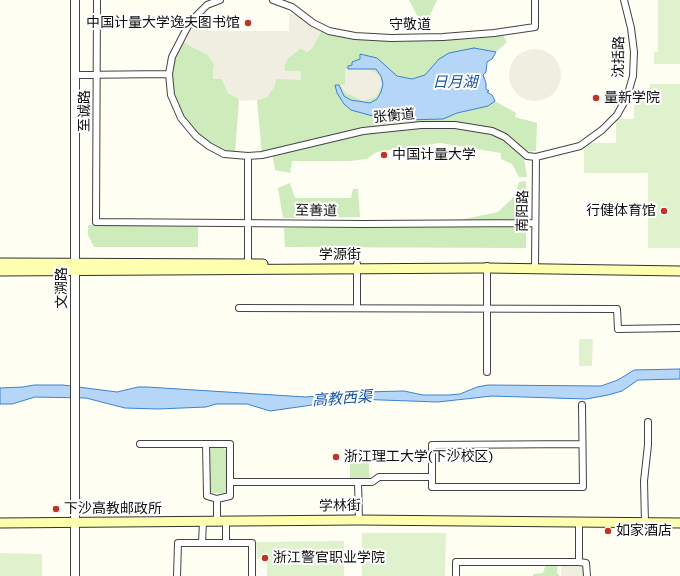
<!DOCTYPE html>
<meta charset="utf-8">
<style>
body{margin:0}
canvas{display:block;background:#fffef3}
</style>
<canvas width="680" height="576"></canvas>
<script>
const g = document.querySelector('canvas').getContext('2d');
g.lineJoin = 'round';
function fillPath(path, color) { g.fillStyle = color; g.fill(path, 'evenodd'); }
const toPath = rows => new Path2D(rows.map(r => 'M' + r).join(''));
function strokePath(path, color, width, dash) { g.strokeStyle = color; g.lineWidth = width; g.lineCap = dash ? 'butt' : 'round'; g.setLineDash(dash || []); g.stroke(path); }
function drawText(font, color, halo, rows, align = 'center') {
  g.font = font + ' "Roboto Serif","Noto Sans SC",serif'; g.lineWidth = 4; g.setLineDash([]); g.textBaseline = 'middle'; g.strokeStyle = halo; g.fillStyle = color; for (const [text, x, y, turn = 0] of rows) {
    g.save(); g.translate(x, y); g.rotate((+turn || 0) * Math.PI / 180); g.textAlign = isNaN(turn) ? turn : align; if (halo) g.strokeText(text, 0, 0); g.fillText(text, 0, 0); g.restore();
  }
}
fillPath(toPath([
 [409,0,437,0,430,15,422,25],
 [323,28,329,31,391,38,501,32,507,42,496,52,478,62,478,94,495,101,516,113,515,117,537,123,536,151,523,152,527,177,519,177,512,164,501,159,501,153,440,143,377,152,367,159,350,161,292,161,290,173,275,170,272,152,262,155,257,100,267,97,274,87,276,79,285,71,284,65,288,58,301,48,307,52,312,48],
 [179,40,208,55,214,64,213,79,222,79,228,93,239,99,235,155,209,146,181,118,171,95,172,57],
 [526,181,526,219,460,220,498,212,515,196,519,182],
 [290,183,295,198,351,198,353,189,358,189,360,217,283,218,278,188],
 [88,225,198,227,198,247,94,247,88,235],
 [526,227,526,248,285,247,284,228],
 [212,446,222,446,226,450,227,489,225,493,212,493,209,489,209,451],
 [350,454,369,454,369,478,350,478],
 [546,564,558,565,557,573,560,576,533,576,533,574,543,573]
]), '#cdebbb');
fillPath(toPath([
 [658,0,680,0,680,64,654,64,654,52,658,52],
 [650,84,680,84,680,248,648,248,648,173,584,173,584,143,616,143,616,119,634,119,634,95,650,95],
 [579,339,593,339,592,366,579,366],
 [362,533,446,533,445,576,362,576],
 [344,541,344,576,267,576,267,559,257,559,256,542],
 [0,553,42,554,42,576,0,576]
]), '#e0f2cd');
fillPath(toPath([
 [206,14,206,31,289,31,289,14,302,15,323,28,312,48,307,52,301,48,288,58,284,65,285,71,301,71,301,80,276,79,274,87,267,97,257,100,242,101,228,93,222,79,213,79,214,64,208,55,179,40,197,15],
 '509 75a26 26 0 1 1 52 0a26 26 0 1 1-52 0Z',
 [345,69,370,69,380,76,382,85,376,97,363,101,346,93,340,85,345,84],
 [561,564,581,565,583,568,584,576,561,576]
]), '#f0eee0');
const water = toPath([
 [474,48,496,52,492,59,487,62,486,72,483,75,486,83,486,89,489,91,487,92,492,95,495,101,488,106,457,113,443,119,406,120,380,118,351,110,344,104,337,93,335,85,339,85,344,96,351,100,370,103,377,99,381,92,383,84,381,76,376,69,348,69,348,66,352,65,352,62,360,59,360,54,377,58,397,76,412,79,425,75,439,59,449,53,474,48],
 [680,369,680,379,638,380,622,391,608,395,586,399,492,396,438,402,354,399,270,411,247,404,216,404,206,407,158,409,125,408,86,398,35,397,12,404,0,404,0,388,23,387,34,385,63,385,117,392,138,387,147,387,306,397,363,392,404,391,423,395,448,395,460,394,477,387,488,385,601,386,618,380,634,370,680,369]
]);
fillPath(water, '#b6d6f7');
strokePath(water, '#3c81cf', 1);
const minor = toPath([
 [97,0,96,222,363,224,535,223],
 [220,0,207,5,190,22,172,57,169,74,171,95,181,118,196,136,209,146,224,154,248,156,262,155,363,131,421,125,455,125,492,131,505,137,527,156,536,157,580,146,602,130,617,115,627,97,633,76,634,52,631,28,624,0],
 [273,0,292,7,313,23,329,31,355,36,391,38,443,37,494,33,535,27,535,0],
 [74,75,169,74],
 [248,156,248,263],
 [357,264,357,308],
 [487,266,487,372],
 [535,266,536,157],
 [239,308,617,309,618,329,680,328],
 [140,444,230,444,230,496,217,499],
 [206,444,207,496,217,499,217,522],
 [432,477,432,445,582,444],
 [230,482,372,482,379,477,432,477,432,487,583,487,582,405],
 [358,482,359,520],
 [226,522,226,543],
 [579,522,579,562,586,563,587,576],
 [645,523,644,481,648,445,648,422],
 [202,543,203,522],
 [177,576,178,543,252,543,252,576],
 [456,576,456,562,579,562]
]);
const tertiary = toPath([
 [75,0,75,576]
]);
const secondary = toPath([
 [0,263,263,264],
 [0,271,487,268,680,271],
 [0,523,359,520,680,523]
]);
strokePath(minor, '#434343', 8);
strokePath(tertiary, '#434343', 10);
strokePath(secondary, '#323232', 11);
strokePath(minor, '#fff', 6);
strokePath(tertiary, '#fff', 8);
strokePath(secondary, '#fdffae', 9);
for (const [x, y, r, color] of [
 [248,23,4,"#c33325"],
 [596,98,4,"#c33325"],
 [384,155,4,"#c33325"],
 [664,211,4,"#c33325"],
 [336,457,4,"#c33325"],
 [56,509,4,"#c33325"],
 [608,531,4,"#c33325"],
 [265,558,4,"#c33325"]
]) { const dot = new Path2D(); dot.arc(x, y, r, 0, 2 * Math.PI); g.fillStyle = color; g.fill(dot); strokePath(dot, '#fff', 1.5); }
drawText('14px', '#101010', '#fff', [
 ["中国计量大学逸夫图书馆",240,23,"right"],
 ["量新学院",604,98],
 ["中国计量大学",392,155],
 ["行健体育馆",656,211,"right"],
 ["浙江理工大学(下沙校区)",344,457],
 ["下沙高教邮政所",64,509],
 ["如家酒店",616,531],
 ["浙江警官职业学院",273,558]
], 'left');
drawText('14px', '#101010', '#fff', [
 ["守敬道",410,25],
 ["沈括路",619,57,-89],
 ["至诚路",85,111,-90],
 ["张衡道",394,116,-5],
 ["至善道",316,211,1],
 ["南阳路",523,211,-89],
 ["学源街",340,255],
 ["文溯路",62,288,-90],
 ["学林街",340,506,-1]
]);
drawText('italic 15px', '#1653a5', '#fff', [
 ["日月湖",455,83],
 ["高教西渠",342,399,-4]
]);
</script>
